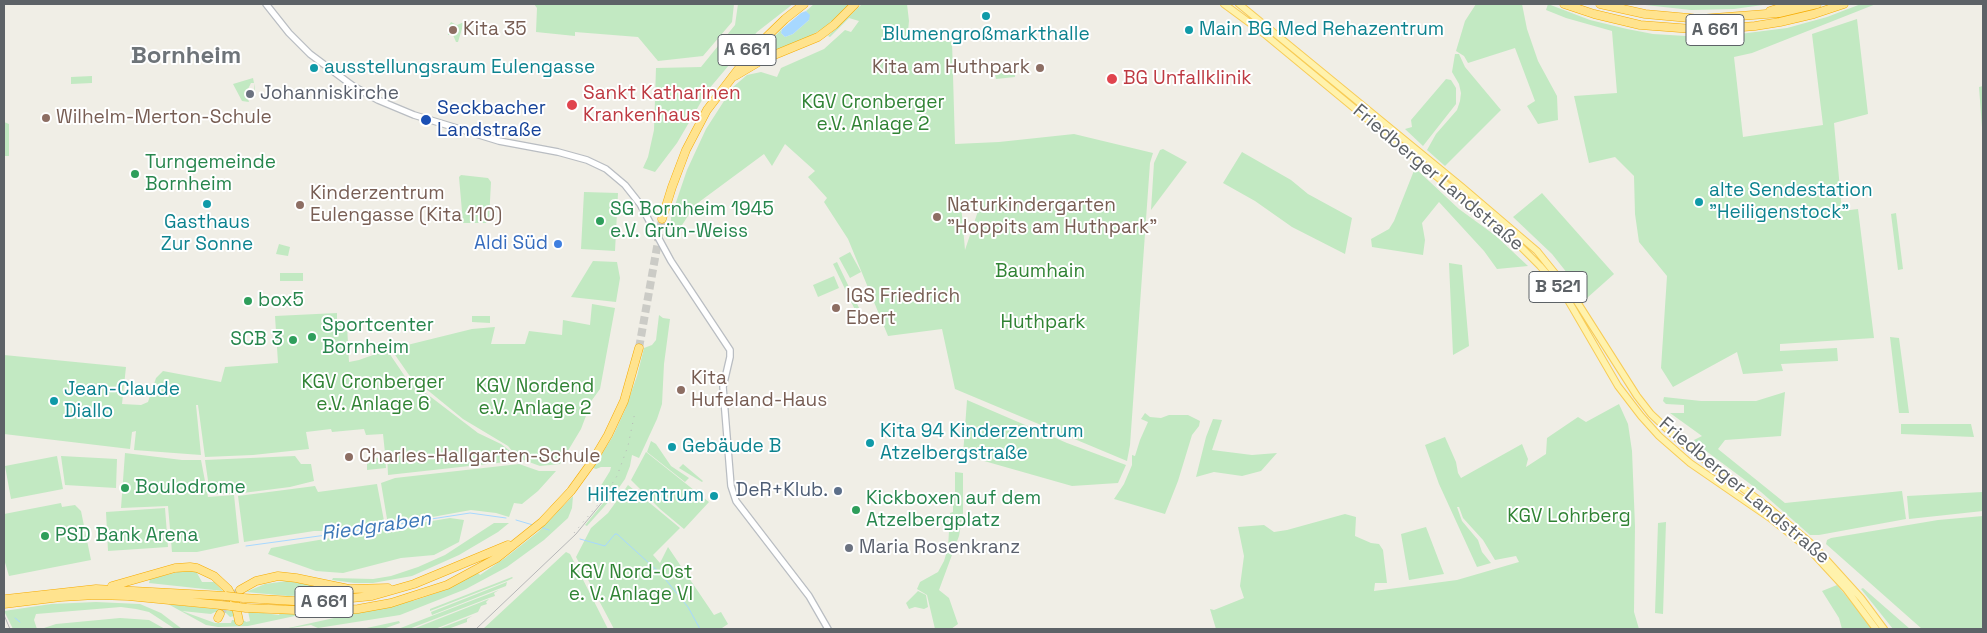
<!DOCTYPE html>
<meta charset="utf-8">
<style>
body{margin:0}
#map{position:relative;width:1987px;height:633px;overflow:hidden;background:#f0eee6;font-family:"Space Grotesk",sans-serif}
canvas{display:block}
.frame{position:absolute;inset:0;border:5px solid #5d6267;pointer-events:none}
</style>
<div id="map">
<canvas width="1987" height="633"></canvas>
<div class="frame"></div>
</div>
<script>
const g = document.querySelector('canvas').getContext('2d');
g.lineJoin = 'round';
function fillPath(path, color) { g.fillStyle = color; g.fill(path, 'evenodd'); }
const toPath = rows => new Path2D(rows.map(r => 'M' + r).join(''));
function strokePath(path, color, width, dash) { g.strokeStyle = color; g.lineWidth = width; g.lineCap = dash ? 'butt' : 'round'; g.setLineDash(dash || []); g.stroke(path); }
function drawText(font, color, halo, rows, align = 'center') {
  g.font = font + ' "Space Grotesk",sans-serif'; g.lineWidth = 4; g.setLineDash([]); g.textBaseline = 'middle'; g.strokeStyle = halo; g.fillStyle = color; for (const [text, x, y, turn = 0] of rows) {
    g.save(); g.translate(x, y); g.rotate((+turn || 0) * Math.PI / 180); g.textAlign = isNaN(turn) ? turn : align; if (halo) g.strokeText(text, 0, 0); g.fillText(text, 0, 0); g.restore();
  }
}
fillPath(toPath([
 [534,4,734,4,732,22,703,56,658,61,638,37,575,32,575,36,536,32,537,8],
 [738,4,793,4,757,32,708,90,677,143,655,172,643,168,648,157,654,130,656,68,701,67,735,25],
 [814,4,851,4,825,27,804,40,750,61,782,29,781,33,785,37,793,34,809,20,809,15,806,11],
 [862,4,907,4,909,21,907,41,952,41,955,144,999,142,1074,134,1153,153,1150,163,1130,445,1127,461,955,389,942,329,888,336,848,239,824,202,827,198,808,177,815,171,785,144,772,166,764,154,695,205,675,236,671,231,671,217,687,170,706,129,733,87,747,75,761,72,777,77,781,68,824,49,845,30,851,32,859,21,849,18,830,37,828,36],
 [961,204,964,204,964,208,980,205,965,250],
 [1476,4,1522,4,1527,29,1538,61,1557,96,1558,120,1538,124,1527,106,1535,101,1515,48,1468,63,1464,56,1456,51,1465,21],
 [1548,4,1590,20,1627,29,1653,34,1686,36,1724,36,1787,28,1827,17,1861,4,1876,4,1752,53,1734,57,1743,137,1823,125,1812,34,1857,19,1868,114,1834,123,1842,211,1858,209,1874,338,1780,344,1780,351,1837,348,1838,361,1781,364,1783,371,1743,374,1737,352,1673,387,1661,368,1667,276,1639,242,1635,214,1634,176,1615,157,1589,163,1574,96,1617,93,1612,31,1566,18,1546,10],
 [1636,4,1770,4,1734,9,1691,10],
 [451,22,457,25,464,22,458,42,456,42,453,35,448,35,448,27],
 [1455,54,1459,54,1465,67,1501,110,1445,166,1427,150,1436,134,1457,110,1460,101,1461,93,1459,84,1452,72],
 [1014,67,1015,77,996,79,994,70],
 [92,76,92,83,71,84,71,77],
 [253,78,255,88,255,99,254,83,251,83,246,93,249,102,242,101,233,84],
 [1446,79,1451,80,1456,88,1456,104,1423,146,1405,129,1412,127,1411,120],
 [1983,86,1983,141,1979,87],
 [4,122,9,124,9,156,4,156],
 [1163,149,1187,162,1151,210,1154,163,1160,150],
 [1242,152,1291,180,1308,194,1352,218,1345,254,1292,227,1255,201,1223,183],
 [1415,168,1459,209,1496,236,1528,266,1497,269,1484,251,1439,202,1422,223,1425,240,1423,255,1372,247,1371,239,1389,229,1394,221],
 [461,175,488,178,491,182,489,220,486,223,463,223,459,177],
 [584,192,618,193,615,251,581,249],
 [1542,193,1614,274,1587,298,1552,254,1513,217],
 [1896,213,1903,269,1898,270,1891,214],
 [279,244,290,247,288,256,276,254],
 [850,252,861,272,850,278,839,258],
 [593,261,617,262,620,278,616,302,571,297],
 [837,262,861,312,857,314,833,264],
 [1449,263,1462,265,1469,346,1453,355],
 [280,273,303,273,303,281,280,281],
 [834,276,839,288,818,297,813,285],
 [592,304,615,308,600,389,592,400,581,429,560,464,540,466,518,458,508,446,463,419,409,375,391,349,472,329,495,327,491,344,525,344,529,331,562,335,563,320,590,325],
 [337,313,337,326,347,325,349,362,359,360,387,350,406,378,478,433,501,444,510,451,515,461,388,475,387,453,385,453,383,434,366,435,364,429,332,432,331,429,306,432,309,449,253,455,205,457,198,405,196,405,201,455,134,450,136,431,132,432,130,449,4,434,4,355,126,367,122,404,141,405,148,402,156,378,163,371,221,382,225,367,278,363,275,316],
 [659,315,663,318,670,319,664,364,662,404,657,419,639,458,632,455,630,466,625,479,611,499,587,526,585,525,608,497,600,492,596,498,594,497,610,471,611,467,601,467,596,469,593,468,613,436,625,410,637,376,644,348,652,345,656,340],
 [472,316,490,316,490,323,472,322],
 [1890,337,1899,338,1909,413,1899,413],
 [1785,392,1781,436,1725,440,1718,449,1785,503,1902,491,1906,519,1819,535,1810,535,1761,492,1698,445,1694,440,1702,436,1670,413,1684,413,1684,405,1666,404,1663,401,1664,397,1701,401,1756,401],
 [967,400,1067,443,1126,465,1118,483,1072,486,963,455],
 [1619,404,1628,424,1632,451,1635,526,1634,612,1639,629,1216,629,1210,609,1214,610,1244,598,1240,586,1244,556,1238,527,1264,525,1274,532,1287,530,1345,514,1356,517,1355,536,1371,543,1379,544,1383,550,1387,583,1375,583,1374,591,1457,580,1519,562,1516,556,1495,560,1483,540,1463,518,1459,507,1457,507,1462,521,1478,540,1482,552,1491,563,1477,567,1439,484,1425,445,1445,437,1456,462,1458,473,1461,478,1522,444,1528,459,1526,467,1546,454,1547,438,1578,417,1586,422],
 [1145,413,1150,417,1161,418,1169,415,1188,415,1200,421,1199,426,1192,435,1178,481,1165,514,1114,499,1124,484,1132,465,1132,455,1135,456,1140,440,1148,422,1141,419],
 [1213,419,1222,420,1212,450,1252,455,1277,453,1261,471,1242,476,1214,472,1196,477,1206,437],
 [1901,424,1971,424,1974,437,1901,434],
 [651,441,656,444,671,466,689,478,685,482,647,452],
 [646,452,709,502,684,529,660,509,631,480],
 [125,453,182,460,201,460,208,497,234,495,239,543,197,552,172,552,168,506,121,508],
 [57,456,63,489,11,499,5,466],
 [61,456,117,459,116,488,65,485],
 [295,456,301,464,311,464,314,481,290,487,235,494,210,494,205,460],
 [385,457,386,468,367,470,367,459],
 [519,464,539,471,556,471,538,491,522,504,514,503,509,517,496,513,471,510,388,525,381,483,395,478],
 [683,464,703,481,702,482,679,468],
 [955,472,963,473,963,513,959,536,939,590,949,598,958,624,951,629,935,629,927,595,917,589,920,582,938,572,944,561,948,548,950,513,953,512,953,495,955,495],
 [377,484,385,526,344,531,314,531,244,542,238,496,315,486,318,492],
 [628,485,680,528,653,555,660,563,668,547,714,615,721,612,728,624,722,628,723,629,614,629,576,557,591,528,608,513],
 [1983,492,1983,511,1909,519,1907,496],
 [573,496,572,508,568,518,544,540,507,567,466,589,400,615,318,628,311,625,284,629,416,600,445,590,478,573,480,575,505,558,538,532],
 [61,503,62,507,75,505,81,511,91,560,9,576,4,559,4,514],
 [165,508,168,547,108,551,106,512],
 [1983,516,1983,629,1922,629,1826,544,1827,540,1831,538,1938,520],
 [450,518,464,520,459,542,434,555,401,558,343,573,316,571,268,554,271,548],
 [1666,522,1663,614,1655,613,1658,523],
 [494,523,509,523,498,532,459,555,412,576,373,583,354,583,332,580,333,578,373,579,391,576,418,567,445,555],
 [1426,527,1444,574,1409,580,1401,534],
 [566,552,570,554,608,629,483,629],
 [182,571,191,571,204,574,197,573,202,582,214,582,223,591,149,583,150,579],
 [512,577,513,578,507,581,430,611,430,609],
 [287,581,311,585,311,591,320,592,325,587,353,591,353,593,288,596,246,592,265,584],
 [507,582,506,586,432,615,431,612],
 [1837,585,1859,611,1872,629,1842,629,1839,618,1822,591],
 [1863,588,1910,629,1893,629,1861,589],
 [499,590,494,593,495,596,489,598,409,629,398,629],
 [918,591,926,595,928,607,924,609,915,607,909,609,906,603],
 [489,599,486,602,487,604,481,606,478,612,435,629,413,629],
 [96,602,140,604,161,613,182,629,175,629,149,612,136,609,121,607,36,614,34,620,37,629,13,629,4,611,51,604],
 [168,604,233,611,234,616,230,617,226,613,215,612,211,614,182,611,215,623,231,623,232,620,245,621,246,622,250,621,248,611,279,615,280,613,309,613,248,626,218,627,206,625],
 [472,616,467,619,467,622,448,629,438,629],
 [120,618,149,620,165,629,41,629,56,624],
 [399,621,400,623,383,629,362,629]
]), '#c2e9c2');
fillPath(toPath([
 [806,11,810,15,809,20,793,34,785,37,781,33,782,29,801,13]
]), '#a7d8ff');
strokePath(toPath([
 [516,520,533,525],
 [540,527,549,530],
 [580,539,605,546,615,534,617,534,661,574,688,607,700,629],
 [246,546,341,533,470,513,506,518],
 [15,618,20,622]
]), '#a7d8ff', 1);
strokePath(toPath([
 [639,348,662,219],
 [220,614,226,603,240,590]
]), '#cbcbc6', 8, [8, 4]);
const secondary = toPath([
 [266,4,289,33,310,54,353,86,378,100,414,115,499,141,558,152,587,160,606,169,625,185,640,204,671,261,730,350,730,357,723,387,731,486,736,501,809,596,828,629]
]);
const primary = toPath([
 [1224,4,1262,32,1412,156,1520,246,1540,266,1565,295,1618,386,1641,416,1659,436,1690,463,1770,518,1810,550,1846,589,1876,629],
 [1239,4,1462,187,1537,251,1574,297,1637,396,1651,414,1682,443,1768,507,1813,545,1861,598,1884,629]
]);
const motorway = toPath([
 [1564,4,1594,14,1640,25,1706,30,1755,26,1780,22,1814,14,1844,4],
 [1600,4,1645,14,1700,19,1779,13,1817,4],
 [1770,11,1792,4],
 [735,76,762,60,818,37,834,25,855,4],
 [662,219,672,187,686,150,707,110,753,50,785,19,804,4],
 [112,586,175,568,190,567,197,568,214,576,228,589,235,602,239,621],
 [240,590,256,581,278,576,296,578,349,589,388,588],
 [243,598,311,602,372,596,414,584,508,545],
 [6,599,96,589,226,596],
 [4,604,61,597,96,595,128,596,231,606],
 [246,608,320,611,358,609,391,603,447,585,497,558,542,522,571,491,592,462,608,435,624,401,639,348],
 [218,618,220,614]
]);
strokePath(secondary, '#b9bdc2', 8);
strokePath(primary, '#f8cc57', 8);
strokePath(motorway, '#f6ab00', 9);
strokePath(secondary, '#fff', 5.5);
strokePath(primary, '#fff2ac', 6);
strokePath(motorway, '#ffe38e', 8);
strokePath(toPath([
 [4,615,10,629],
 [476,629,576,534,604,500]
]), '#b5b6b7', 1);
strokePath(toPath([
 [574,533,601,501,617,476,628,446,635,412]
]), '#b5b6b7', 1, [1, 6]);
const motorwayBridge = toPath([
 [226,596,243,598],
 [231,606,246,608]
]);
strokePath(motorwayBridge, '#f6ab00', 9, []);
strokePath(motorwayBridge, '#ffe38e', 8);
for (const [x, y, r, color] of [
 [986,16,5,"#0f9aa8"],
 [453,30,5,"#8d6e63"],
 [1189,30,5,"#0f9aa8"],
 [314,68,5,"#0f9aa8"],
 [1040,68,5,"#8d6e63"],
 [1112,79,6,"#e0444e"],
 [250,94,5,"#6b7280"],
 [572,105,6,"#e0444e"],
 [46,118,5,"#8d6e63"],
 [426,120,6,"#1a4fb4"],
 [135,174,5,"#2e9e5b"],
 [1699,202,5,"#0f9aa8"],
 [207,204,5,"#0f9aa8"],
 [300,205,5,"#8d6e63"],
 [937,217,5,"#8d6e63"],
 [600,221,5,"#2e9e5b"],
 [558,244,5,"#3f7fe0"],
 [248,301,5,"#2e9e5b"],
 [836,308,5,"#8d6e63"],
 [312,337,5,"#2e9e5b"],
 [293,340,5,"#2e9e5b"],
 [681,390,5,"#8d6e63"],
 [54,401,5,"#0f9aa8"],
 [870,443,5,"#0f9aa8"],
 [672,447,5,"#0f9aa8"],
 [349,457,5,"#8d6e63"],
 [125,488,5,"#2e9e5b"],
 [838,491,5,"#5c6f8a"],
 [714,496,5,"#0f9aa8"],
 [856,510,5,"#2e9e5b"],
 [45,536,5,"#2e9e5b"],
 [849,548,5,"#6b7280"]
]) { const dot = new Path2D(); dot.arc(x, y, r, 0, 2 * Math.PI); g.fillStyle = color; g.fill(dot); strokePath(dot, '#fff', 2); }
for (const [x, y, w] of [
 [1715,30,58],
 [747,50,58],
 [1558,287,58],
 [324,602,58]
]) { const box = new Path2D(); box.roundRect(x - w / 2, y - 15.5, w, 31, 4); g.fillStyle = '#fff'; g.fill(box); strokePath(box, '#5d6267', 1); }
drawText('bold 18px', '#5d6267', null, [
 ["A 661",1715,30],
 ["A 661",747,50],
 ["B 521",1558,287],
 ["A 661",324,602]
]);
drawText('19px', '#785e54', '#fff', [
 ["Kita 35",463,30],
 ["Kita am Huthpark",1030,68,"right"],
 ["Wilhelm-Merton-Schule",56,118],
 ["Kinderzentrum",310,194],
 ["Eulengasse (Kita 110)",310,216],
 ["Naturkindergarten",947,206],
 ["\"Hoppits am Huthpark\"",947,228],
 ["IGS Friedrich",846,297],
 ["Ebert",846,319],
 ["Kita",691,379],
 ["Hufeland-Haus",691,401],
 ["Charles-Hallgarten-Schule",359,457]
], 'left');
drawText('19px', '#0d838f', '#fff', [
 ["Main BG Med Rehazentrum",1199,30],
 ["Blumengroßmarkthalle",986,35,"center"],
 ["ausstellungsraum Eulengasse",324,68],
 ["alte Sendestation",1709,191],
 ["\"Heiligenstock\"",1709,213],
 ["Gasthaus",207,223,"center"],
 ["Zur Sonne",207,245,"center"],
 ["Jean-Claude",64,390],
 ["Diallo",64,412],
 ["Kita 94 Kinderzentrum",880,432],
 ["Atzelbergstraße",880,454],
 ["Gebäude B",682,447],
 ["Hilfezentrum",704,496,"right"]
], 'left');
drawText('19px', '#be3a42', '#fff', [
 ["BG Unfallklinik",1123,79],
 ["Sankt Katharinen",583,94],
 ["Krankenhaus",583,116]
], 'left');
drawText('19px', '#5b616d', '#fff', [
 ["Johanniskirche",260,94],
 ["Maria Rosenkranz",859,548]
], 'left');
drawText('19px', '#308334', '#fff', [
 ["KGV Cronberger",873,103],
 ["e.V. Anlage 2",873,125],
 ["Baumhain",1040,272],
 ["Huthpark",1043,323],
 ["KGV Cronberger",373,383],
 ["e.V. Anlage 6",373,405],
 ["KGV Nordend",535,387],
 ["e.V. Anlage 2",535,409],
 ["KGV Lohrberg",1569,517],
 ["KGV Nord-Ost",631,573],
 ["e. V. Anlage VI",631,595]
]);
drawText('19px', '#164399', '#fff', [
 ["Seckbacher",437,109],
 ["Landstraße",437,131]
], 'left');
drawText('19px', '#27864d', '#fff', [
 ["Turngemeinde",145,163],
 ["Bornheim",145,185],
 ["SG Bornheim 1945",610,210],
 ["e.V. Grün-Weiss",610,232],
 ["box5",258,301],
 ["Sportcenter",322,326],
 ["Bornheim",322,348],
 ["SCB 3",283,340,"right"],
 ["Boulodrome",135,488],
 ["Kickboxen auf dem",866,499],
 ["Atzelbergplatz",866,521],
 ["PSD Bank Arena",55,536]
], 'left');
drawText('19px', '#5d6267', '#fff', [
 ["Friedberger Landstraße",1438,178,40],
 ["Friedberger Landstraße",1744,491,40]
]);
drawText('19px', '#366cbe', '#fff', [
 ["Aldi Süd",548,244]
], 'right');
drawText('19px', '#4e5e75', '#fff', [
 ["DeR+Klub.",828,491]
], 'right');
drawText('italic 20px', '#3d78b8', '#fff', [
 ["Riedgraben",376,527,-8]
]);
drawText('bold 24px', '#6e7479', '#fff', [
 ["Bornheim",186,56]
]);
</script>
